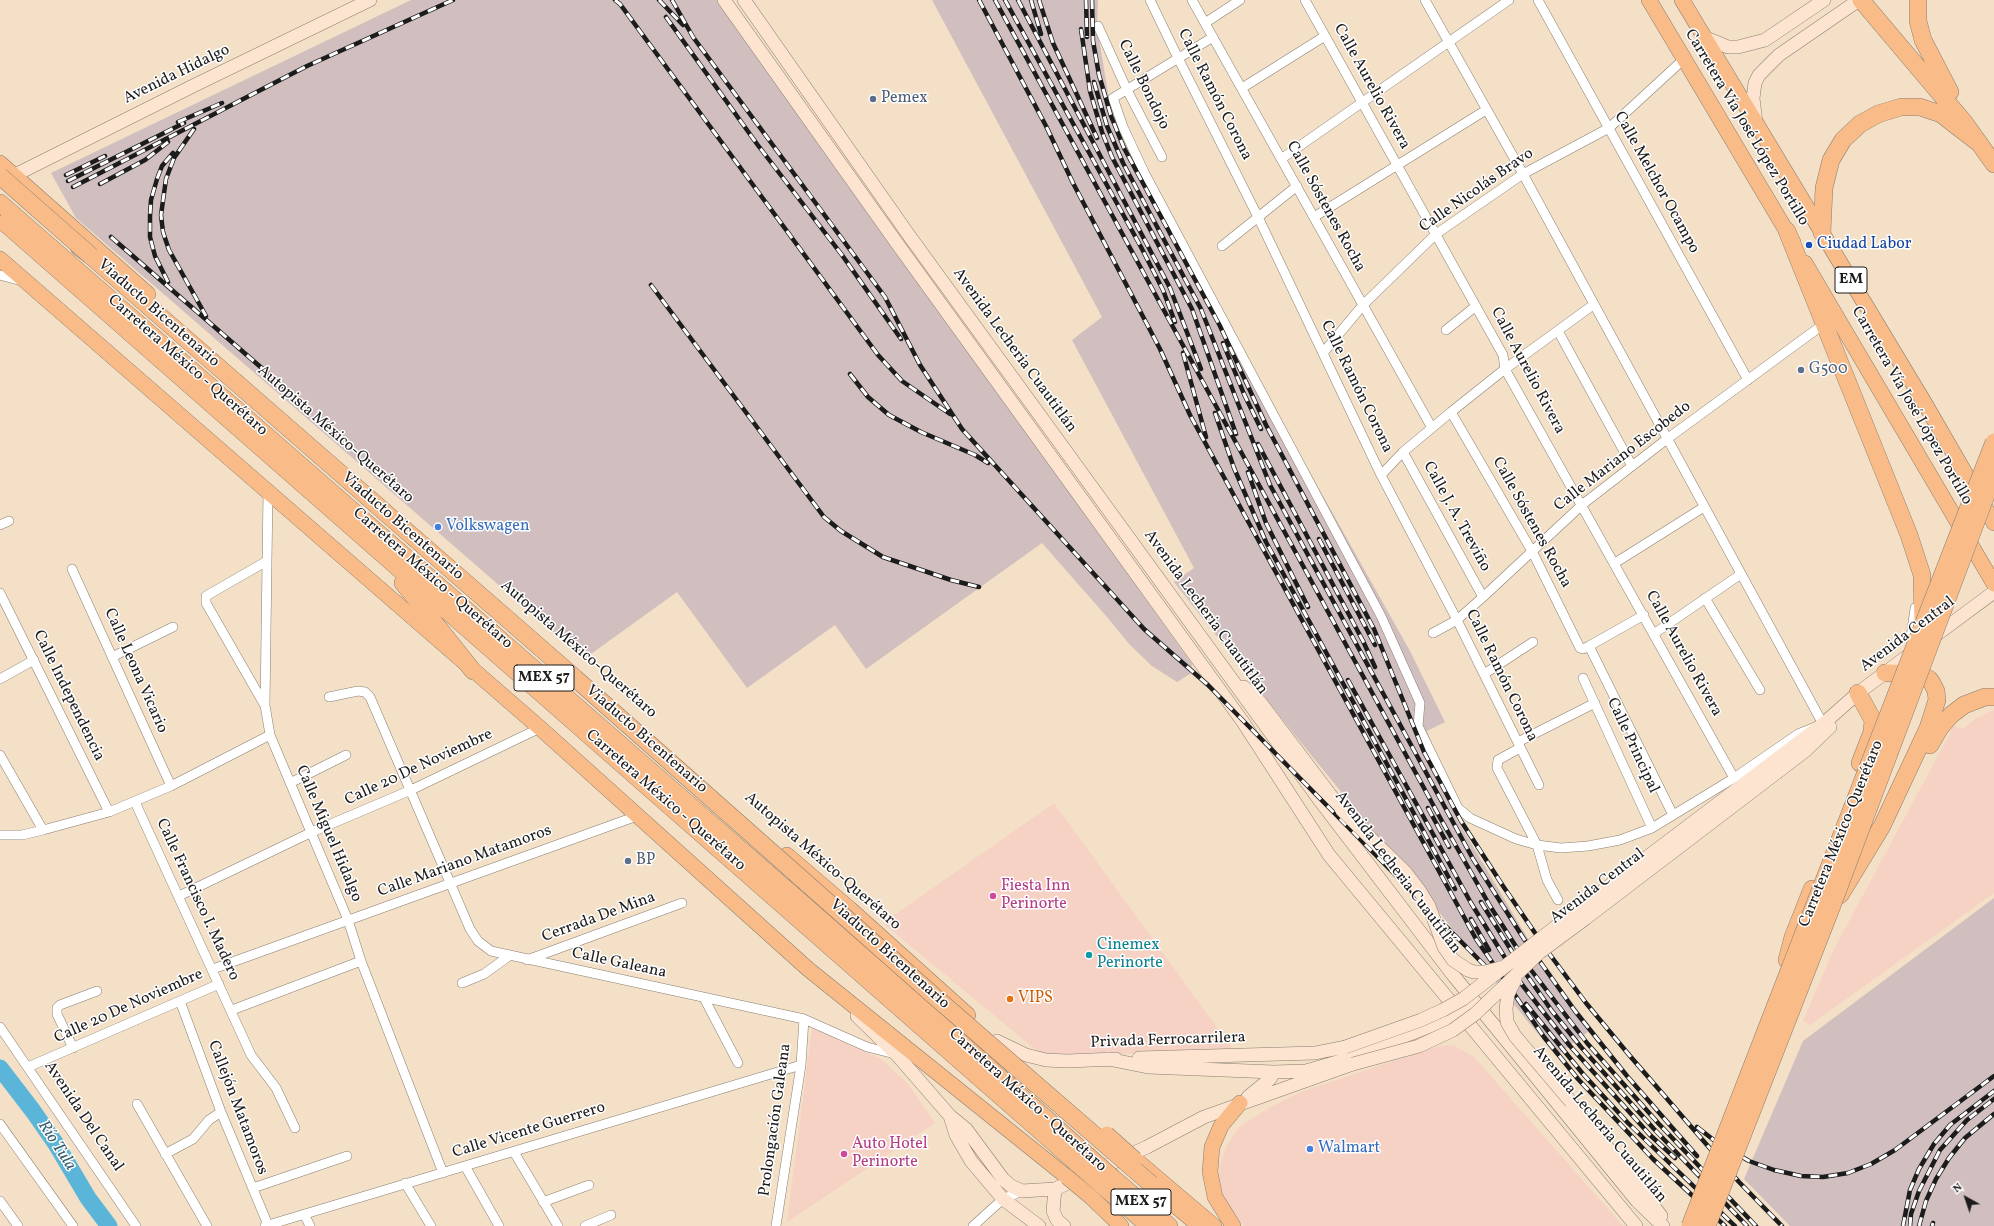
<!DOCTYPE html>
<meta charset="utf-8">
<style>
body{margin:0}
#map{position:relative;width:1994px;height:1226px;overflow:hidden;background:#f3e0c6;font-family:Vollkorn,serif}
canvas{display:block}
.north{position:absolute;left:1946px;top:1178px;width:40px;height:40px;-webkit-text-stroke:3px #fff;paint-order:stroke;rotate:320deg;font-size:11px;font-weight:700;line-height:16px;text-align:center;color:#1c1c1c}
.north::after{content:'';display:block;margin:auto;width:14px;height:18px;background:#1c1c1c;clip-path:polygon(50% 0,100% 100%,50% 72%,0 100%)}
</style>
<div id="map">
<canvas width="1994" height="1226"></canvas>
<div class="north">N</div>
</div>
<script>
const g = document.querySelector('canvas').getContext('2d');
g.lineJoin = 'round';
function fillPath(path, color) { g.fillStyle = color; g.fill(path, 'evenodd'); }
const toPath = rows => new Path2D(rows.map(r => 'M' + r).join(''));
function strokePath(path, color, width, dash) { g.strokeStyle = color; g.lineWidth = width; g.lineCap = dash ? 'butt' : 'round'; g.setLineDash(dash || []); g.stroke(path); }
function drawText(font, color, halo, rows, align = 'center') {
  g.font = font + ' Vollkorn,serif'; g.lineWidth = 3; g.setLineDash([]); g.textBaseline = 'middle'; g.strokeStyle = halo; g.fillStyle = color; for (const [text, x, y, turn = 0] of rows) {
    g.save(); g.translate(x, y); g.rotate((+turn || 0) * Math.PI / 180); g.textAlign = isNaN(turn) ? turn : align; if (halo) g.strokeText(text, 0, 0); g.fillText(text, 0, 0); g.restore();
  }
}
fillPath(toPath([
 [1994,710,1994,893,1810,1025,1803,1021,1833,951,1954,726,1963,729,1975,719],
 [1054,803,1237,1055,1137,1053,1100,1056,1045,1054,1036,1050,883,923],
 [812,1028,881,1059,908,1084,935,1123,787,1222],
 [1453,1045,1474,1057,1623,1226,1244,1226,1229,1211,1222,1200,1219,1182,1220,1164,1227,1145,1239,1127,1269,1108,1301,1092,1420,1052,1439,1046]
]), '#f6d2c5');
fillPath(toPath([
 [411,0,717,0,1192,664,1190,674,1177,682,1152,666,1130,645,1107,617,1042,543,866,669,835,625,747,688,677,592,584,659,76,218,51,173],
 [932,0,1098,0,1097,27,1109,99,1139,168,1410,651,1445,722,1427,731,1444,776,1456,818,1540,959,1592,1029,1556,1056,1294,734,1174,582,1194,568,1072,340,1102,317],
 [1994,898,1994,1226,1790,1226,1744,1179,1803,1041]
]), '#d1bfbf');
strokePath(toPath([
 [0,1068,33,1111,56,1144,88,1198,109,1226]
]), '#5bb5d9', 17);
const street = toPath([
 [1150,0,1178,58,1258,217,1381,475,1457,620,1539,785],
 [1192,0,1432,428],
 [1305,0,1503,355,1505,369,1734,778],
 [1538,0,1748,380],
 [1205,23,1240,0],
 [1098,26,1127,90,1162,157],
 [1213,37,1113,98,1123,127,1144,172,1381,616,1420,703,1418,726,1458,808,1470,818,1516,839,1537,845,1561,848,1588,846,1620,840,1652,828,1734,778,1798,734,1823,724,1523,174,1425,0],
 [1242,88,1325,36],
 [1281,159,1509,0],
 [1314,217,1486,110],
 [1222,246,1297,186],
 [0,275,22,281],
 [1446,330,1476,306],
 [1558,331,1632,466],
 [1323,353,1363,305,1436,234,1523,174,1609,128,1684,59],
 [1451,412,1533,553,1580,648,1583,649,1589,646,1644,615],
 [1403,452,1483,597],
 [1381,475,1403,452,1451,412,1505,369,1593,305],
 [268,491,265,705,270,735,348,920,361,961,443,1173],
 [0,525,9,521],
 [1615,563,1704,507],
 [72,569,171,786],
 [0,593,109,812],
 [1705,598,1760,690],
 [1433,633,1457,620,1483,597,1583,504,1667,439,1817,329],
 [1655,633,1741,574],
 [1911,637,1915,608],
 [1589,646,1673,815],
 [112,657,173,627],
 [1484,674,1533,642],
 [1583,678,1652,828],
 [0,679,34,660],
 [329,697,358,691,365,692,370,697,470,929,478,941,491,951,804,1019,867,1047,895,1054],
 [264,704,206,603,206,596,267,561],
 [1518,742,1595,703],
 [1520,748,1498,760,1497,768,1537,845,1547,880,1558,900],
 [0,755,43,830],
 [290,783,346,755],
 [135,802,251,1055,276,1088,295,1128],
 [0,835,22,835,43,830,109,812,171,786,270,735],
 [179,896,312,832,411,790,540,728],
 [527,960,682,903],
 [213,969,637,816],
 [462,983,484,974,509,956],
 [704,998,738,1063],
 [180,1001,221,1112,268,1225],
 [232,1010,361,961],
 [0,1027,136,1226],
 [73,1048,57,1014,57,1008,60,1005,97,991],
 [28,1067,219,984],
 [137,1104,207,1226],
 [0,1124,73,1226],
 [514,1152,558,1226],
 [165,1154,193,1139,209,1120,221,1112],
 [465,1166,499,1226],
 [405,1183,431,1226],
 [253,1188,347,1156],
 [0,1201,18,1226],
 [543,1202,589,1185],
 [304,1214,310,1226],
 [265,1226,801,1065],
 [585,1226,611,1215],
 [776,1226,801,1065,804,1019],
 [973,1226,1003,1199,1022,1191]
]);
const secondary = toPath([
 [724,0,896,242,1243,722,1329,855,1636,1226],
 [744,0,908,234,1318,798,1453,975,1637,1201,1663,1226],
 [1706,38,1728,47,1738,47,1765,40,1824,0],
 [1756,123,1753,98,1755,83,1759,75,1779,55,1859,0],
 [5,180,195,85,370,0],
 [1932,638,1994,592],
 [1244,687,1260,702,1341,809],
 [1580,908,1823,724,1858,693,1913,652],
 [1586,918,1805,751,1830,727],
 [857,1016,897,1055,950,1116,966,1129,1003,1179,1011,1186,1022,1191,1055,1189,1147,1147,1204,1117,1353,1064],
 [997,1041,1026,1055,1046,1060,1067,1061,1116,1059],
 [1139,1058,1315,1053,1345,1047],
 [1108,1059,1148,1067,1274,1072,1306,1071,1344,1060,1461,1014,1468,1009],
 [1248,1097,1270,1079,1274,1072],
 [1571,1102,1644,1193,1661,1216],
 [950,1116,956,1135,971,1161,1003,1199,1039,1226],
 [1055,1189,1053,1211,1057,1220,1064,1226]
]);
const primary = toPath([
 [1649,0,1793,242],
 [1682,0,1924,402,1994,523],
 [0,163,148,294],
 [0,259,540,728,808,969,1067,1177],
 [1805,263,1994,584],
 [787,855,850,909,968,1015],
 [1135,1159,1214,1226],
 [1091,1197,1121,1226],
 [1233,1226,1215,1197,1210,1172,1212,1147,1221,1126,1240,1103]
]);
const highway = toPath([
 [1861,0,1964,122,1994,164],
 [1918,0,1918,21,1923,40,1950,92],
 [0,203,913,1000,1087,1155],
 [5,223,1079,1165],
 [1787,231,1909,535,1922,575,1923,623],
 [1822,233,1824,188,1831,160,1843,140,1860,124,1878,114,1901,107,1920,107,1941,114,1980,144],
 [79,247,91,256,575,678],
 [403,583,473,671],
 [1858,693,1873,720,1872,732,1860,763],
 [1930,745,1940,728,1951,715,1964,705,1985,697,1994,697],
 [1840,895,1882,826,1928,728,1937,700,1936,691,1932,683,1929,679,1920,674,1885,673],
 [1787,960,1793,937,1812,889],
 [1113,1178,1169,1226],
 [1151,1184,1201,1226],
 [1104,1187,1149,1226]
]);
strokePath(street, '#887e71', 10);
strokePath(secondary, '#887e71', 14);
strokePath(primary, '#887e71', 16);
strokePath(highway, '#887e71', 18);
strokePath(street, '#fff', 9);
strokePath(secondary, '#fde4d0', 13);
strokePath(primary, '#f9bc89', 15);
strokePath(highway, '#f9bc89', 17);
const rail = toPath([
 [615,0,620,4,878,355,902,381,950,414],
 [659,0,683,25],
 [672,0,693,37,885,297,920,365,962,429,1144,629,1208,685,1496,977],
 [979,0,1046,126,1073,183,1160,349,1190,415,1476,939,1544,1037,1578,1079,1653,1159,1725,1226],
 [995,0,1443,823,1490,906,1531,970,1587,1043,1659,1124,1756,1226],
 [1005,0,1141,247,1163,290,1175,322],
 [1018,0,1170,288,1201,369],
 [1031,0,1041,34],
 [1039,0,1053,43,1097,138],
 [1086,0,1087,37],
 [1092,0,1093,41,1099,75,1111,116,1124,148,1220,326,1266,425,1374,629,1424,752,1461,821,1503,886,1548,952,1586,1003,1630,1056,1739,1182,1782,1226],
 [666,17,757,144,842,255,901,339],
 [1081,29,1090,91,1102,132,1112,157,1192,309,1236,434],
 [1094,82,1107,126,1123,163,1201,309,1270,485,1473,859,1524,939,1575,1011,1627,1076,1697,1156],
 [178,122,222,103],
 [194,129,174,158,166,179,161,215,163,232,169,250,206,316],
 [66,175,105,156],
 [68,181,184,123],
 [100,184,145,160,168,142],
 [73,187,307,66,453,0],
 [111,237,287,390],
 [168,282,155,256,150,237,150,216,151,200,157,179,162,166,173,153],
 [651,285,824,517,841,531,883,557,951,580,979,587],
 [1223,343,1244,394,1261,429],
 [1183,353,1206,437],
 [850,374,868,397,889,415,921,432,975,455,988,463],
 [1215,413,1234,468,1266,542,1455,889],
 [1258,444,1363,641,1375,667],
 [1248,472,1266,523,1308,607],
 [1319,539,1375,645],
 [1348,680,1471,903,1520,982,1570,1046,1650,1135,1675,1158],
 [1428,808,1449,847],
 [1481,902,1526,974,1552,1011,1581,1047,1654,1129,1747,1226],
 [1471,919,1489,950],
 [1526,1004,1583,1074,1628,1123,1735,1226],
 [1697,1127,1715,1141,1749,1161,1774,1170,1801,1176,1823,1177,1848,1173,1871,1164,1895,1150,1994,1076],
 [1903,1226,1910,1190,1919,1169,1934,1144,1950,1125,1994,1091],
 [1910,1226,1911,1214,1919,1191,1940,1150,1967,1120,1994,1099],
 [1919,1226,1926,1201,1936,1179,1949,1158,1965,1138,1994,1114],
 [1932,1226,1933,1223]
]);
strokePath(rail, '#1c1c1c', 4.5);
strokePath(rail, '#fff', 3, [9]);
const secondaryBridge = toPath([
 [1341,809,1406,873,1419,890,1429,906,1444,947,1453,960,1468,970,1474,972,1485,972,1500,968],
 [1515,980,1508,994,1506,1009,1507,1022,1515,1036,1571,1102],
 [1345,1047,1421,1020,1443,1010,1463,999,1580,908],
 [1353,1064,1419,1046,1453,1030,1475,1014,1540,952,1586,918]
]);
const primaryBridge = toPath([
 [1107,1134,1135,1159],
 [1067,1177,1091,1197]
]);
const highwayBridge = toPath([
 [0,176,91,256],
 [575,678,934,996,1151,1184],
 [1087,1155,1113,1178],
 [1079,1165,1104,1187],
 [1690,1226,1994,442],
 [1707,1226,1830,911,1994,474]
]);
strokePath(secondaryBridge, '#887e71', 14, []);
strokePath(primaryBridge, '#887e71', 16, []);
strokePath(highwayBridge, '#887e71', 18, []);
strokePath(secondaryBridge, '#fde4d0', 13);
strokePath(primaryBridge, '#f9bc89', 15);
strokePath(highwayBridge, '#f9bc89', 17);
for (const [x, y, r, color] of [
 [873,99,4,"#5c6f8a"],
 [1809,245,4,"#1a4fb4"],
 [1801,370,4,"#5c6f8a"],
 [438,527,4,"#3f7fe0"],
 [628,861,4,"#5c6f8a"],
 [993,896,4,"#d1479c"],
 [1089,955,4,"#0f9aa8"],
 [1010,999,4,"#e8710a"],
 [1310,1149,4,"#3f7fe0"],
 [844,1154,4,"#d1479c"]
]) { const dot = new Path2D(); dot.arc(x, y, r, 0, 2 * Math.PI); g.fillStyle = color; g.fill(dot); strokePath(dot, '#fff', 1.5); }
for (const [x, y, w] of [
 [1851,280,32],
 [544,678,60],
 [1141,1202,60]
]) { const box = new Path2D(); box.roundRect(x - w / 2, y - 13, w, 26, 3); g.fillStyle = '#fff'; g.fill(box); strokePath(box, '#1c1c1c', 1); }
drawText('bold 15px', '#1c1c1c', null, [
 ["EM",1851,280],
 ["MEX 57",544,678],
 ["MEX 57",1141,1202]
]);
drawText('16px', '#1c1c1c', '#fff', [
 ["Avenida Hidalgo",177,75,-26],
 ["Calle Bondojo",1143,85,64],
 ["Calle Aurelio Rivera",1371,87,61],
 ["Calle Ramón Corona",1214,95,63],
 ["Carretera Vía José López Portillo",1746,128,59],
 ["Calle Melchor Ocampo",1656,183,61],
 ["Calle Nicolás Bravo",1477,191,-35],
 ["Calle Sóstenes Rocha",1325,207,61],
 ["Viaducto Bicentenario",158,314,41],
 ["Avenida Lecheria Cuautitlán",1014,351,54],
 ["Carretera México - Querétaro",187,366,41],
 ["Calle Aurelio Rivera",1527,371,62],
 ["Calle Ramón Corona",1356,387,64],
 ["Carretera Vía José López Portillo",1911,406,60],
 ["Autopista México-Querétaro",335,435,41],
 ["Calle Mariano Escobedo",1623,457,-38],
 ["Calle J. A. Treviño",1456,517,61],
 ["Calle Sóstenes Rocha",1531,523,61],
 ["Viaducto Bicentenario",402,527,41],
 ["Carretera México - Querétaro",432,579,41],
 ["Avenida Lecheria Cuautitlán",1205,613,54],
 ["Avenida Central",1908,635,-37],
 ["Autopista México-Querétaro",578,650,41],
 ["Calle Aurelio Rivera",1683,654,61],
 ["Calle Leona Vicario",135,671,66],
 ["Calle Ramón Corona",1501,676,64],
 ["Calle Independencia",68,696,64],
 ["Viaducto Bicentenario",646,740,41],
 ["Calle Principal",1632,746,65],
 ["Calle 20 De Noviembre",419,768,-25],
 ["Carretera México - Querétaro",665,801,41],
 ["Calle Miguel Hidalgo",328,834,67],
 ["Carretera México-Querétaro",1842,834,-68],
 ["Calle Mariano Matamoros",465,862,-20],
 ["Autopista México-Querétaro",822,862,41],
 ["Avenida Lecheria Cuautitlán",1397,873,53],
 ["Avenida Central",1598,887,-37],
 ["Calle Francisco I. Madero",197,900,65],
 ["Cerrada De Mina",599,918,-20],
 ["Viaducto Bicentenario",889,955,42],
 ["Calle Galeana",619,964,12],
 ["Calle 20 De Noviembre",129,1007,-24],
 ["Privada Ferrocarrilera",1168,1041,-2],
 ["Carretera México - Querétaro",1027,1101,42],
 ["Callejón Matamoros",237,1108,69],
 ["Avenida Del Canal",83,1117,56],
 ["Prolongación Galeana",776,1120,-82],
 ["Avenida Lecheria Cuautitlán",1599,1125,50],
 ["Calle Vicente Guerrero",529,1131,-17]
]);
drawText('16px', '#4e5e75', '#fff', [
 ["Pemex",881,99],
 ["G500",1809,370],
 ["BP",636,861]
], 'left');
drawText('16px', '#164399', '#fff', [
 ["Ciudad Labor",1817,245]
], 'left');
drawText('16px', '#366cbe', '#fff', [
 ["Volkswagen",446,527],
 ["Walmart",1318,1149]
], 'left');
drawText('16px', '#b23c85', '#fff', [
 ["Fiesta Inn",1001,887],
 ["Perinorte",1001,905],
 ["Auto Hotel",852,1145],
 ["Perinorte",852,1163]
], 'left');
drawText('16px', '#0d838f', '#fff', [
 ["Cinemex",1097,946],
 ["Perinorte",1097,964]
], 'left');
drawText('16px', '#c56008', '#fff', [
 ["VIPS",1018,999]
], 'left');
drawText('italic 17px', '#386171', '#fff', [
 ["Río Tula",56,1146,57]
]);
</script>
